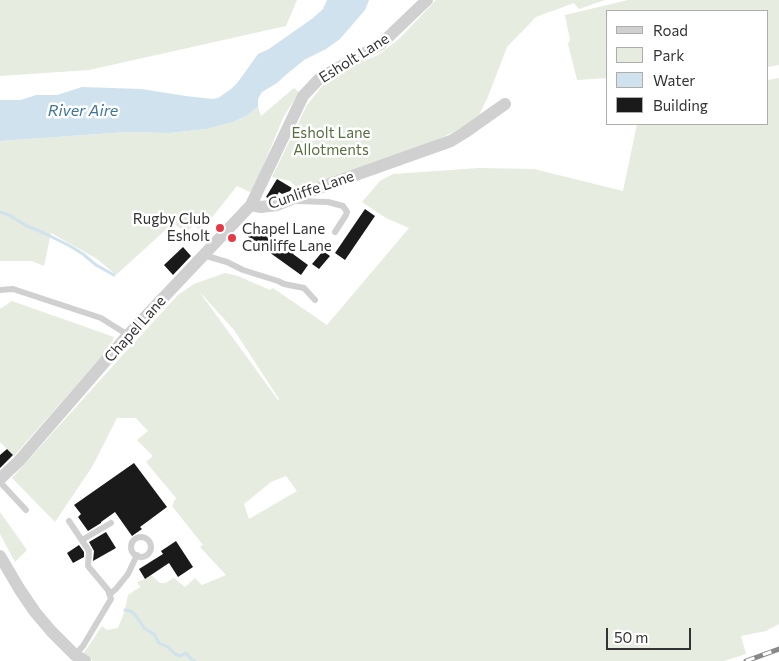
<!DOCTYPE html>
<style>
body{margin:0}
#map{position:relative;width:779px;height:661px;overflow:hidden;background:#fff;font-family:Commissioner,sans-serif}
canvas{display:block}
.legend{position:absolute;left:606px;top:10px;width:162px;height:115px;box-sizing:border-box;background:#fff;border:1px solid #adadad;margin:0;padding:6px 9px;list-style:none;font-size:15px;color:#333}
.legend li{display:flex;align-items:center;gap:10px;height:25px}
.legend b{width:25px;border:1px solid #adadad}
.scale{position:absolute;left:606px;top:628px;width:85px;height:22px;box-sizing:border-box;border:2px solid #333;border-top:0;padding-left:6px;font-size:15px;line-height:18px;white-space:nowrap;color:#333;-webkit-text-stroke:4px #fff;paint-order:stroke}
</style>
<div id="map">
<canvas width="779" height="661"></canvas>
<ul class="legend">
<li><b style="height:6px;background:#d0d0d0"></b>Road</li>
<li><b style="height:14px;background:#e6ecdf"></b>Park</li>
<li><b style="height:14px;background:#cfe2ee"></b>Water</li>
<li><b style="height:14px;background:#1a1a1a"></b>Building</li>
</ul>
<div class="scale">50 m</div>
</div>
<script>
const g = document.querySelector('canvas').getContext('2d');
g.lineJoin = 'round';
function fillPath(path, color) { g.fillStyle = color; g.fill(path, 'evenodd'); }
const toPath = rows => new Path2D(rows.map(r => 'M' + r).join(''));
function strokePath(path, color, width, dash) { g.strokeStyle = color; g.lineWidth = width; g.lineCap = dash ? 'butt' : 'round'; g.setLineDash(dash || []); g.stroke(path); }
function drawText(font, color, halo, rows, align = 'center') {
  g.font = font + ' Commissioner,sans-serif'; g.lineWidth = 5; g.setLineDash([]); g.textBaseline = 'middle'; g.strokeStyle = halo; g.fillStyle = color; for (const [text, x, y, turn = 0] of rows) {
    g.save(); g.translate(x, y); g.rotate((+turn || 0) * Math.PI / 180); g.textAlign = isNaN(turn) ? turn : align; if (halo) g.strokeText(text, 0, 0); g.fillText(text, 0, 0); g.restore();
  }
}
fillPath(toPath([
 [0,0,297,0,286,26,89,70,0,76],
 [436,0,605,0,579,9,574,3,536,17,507,47,487,99,479,115,458,130,420,148,300,192,290,181,272,177,307,105,327,80,348,68,378,55,390,46,399,39],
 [628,0,779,0,779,65,768,67,768,11,608,11,608,78,577,80,568,44,570,40,565,15],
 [779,78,779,624,766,631,741,636,746,654,724,661,93,661,83,654,102,626,107,630,118,628,125,610,128,595,140,587,137,582,145,579,151,575,160,583,165,583,174,578,185,587,195,578,202,585,226,575,200,547,203,545,172,506,176,498,146,462,153,456,137,440,148,431,136,418,117,418,92,467,55,522,12,478,120,358,178,295,194,284,225,273,238,276,270,290,273,288,327,325,409,228,386,218,362,202,380,181,393,174,479,168,534,169,623,191,637,124,768,124,768,80],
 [198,290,234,330,279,399,278,400],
 [286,476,297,491,249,519,244,504,271,482],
 [294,88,299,92,283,118,252,193,237,186,201,231,194,225,186,232,173,223,116,275,97,259,51,233,44,266,32,261,0,261,0,141,127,132,169,133,207,129,233,122,246,116,258,107,261,116],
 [12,301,114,337,110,347,14,456,0,442,0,309],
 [0,512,27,550,15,562,0,534]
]), '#e6ecdf');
fillPath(toPath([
 [327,0,369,0,365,10,340,39,326,49,304,60,288,73,277,83,262,92,258,99,258,107,246,116,233,122,207,129,169,133,127,132,0,141,0,100,21,100,36,95,57,95,82,87,141,89,186,96,212,99,218,98,231,89,238,82,258,54,269,49,313,18,323,9]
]), '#cfe2ee');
strokePath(toPath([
 [0,212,9,215,25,225,44,233,70,246,83,254,96,265,114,275],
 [125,610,131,611,136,616,145,629,154,634,159,643,168,647,175,654,180,656,186,653,192,660,195,661]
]), '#cfe2ee', 3);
fillPath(toPath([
 [277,179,292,188,290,191,282,194,279,192,276,197,268,198,266,197],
 [365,209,375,216,345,260,335,253],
 [255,228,281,247,287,240,297,248,293,254,308,265,301,275,248,237],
 [183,247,191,256,173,275,164,265],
 [323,251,330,256,319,269,312,264],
 [7,449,13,455,0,468,0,455],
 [134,463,167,507,140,527,142,529,132,536,115,512,101,522,101,523,88,531,78,517,81,514,74,505],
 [106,532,116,548,93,561,94,551,89,542],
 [176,541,193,567,178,577,169,563,145,579,139,569,163,554,161,551],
 [79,545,84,552,84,557,73,563,67,553]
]), '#1a1a1a');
strokePath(toPath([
 [296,201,328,202,343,206,347,212,346,215,335,232],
 [203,255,227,262,243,270,278,281,284,284,304,288,315,300],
 [0,290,13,289,101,318,128,335],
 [0,482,26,510],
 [69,521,89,551,88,566,108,590,111,599,83,646,75,655],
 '131 547a10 10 0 1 1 20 0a10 10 0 1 1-20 0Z',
 [82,540,111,523],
 [110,594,116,589,128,574,137,555]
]), '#d0d0d0', 6);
strokePath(toPath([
 [251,205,261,207,277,205,330,184,451,141,464,133,505,104],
 [0,479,19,461,128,335,251,205,303,96,320,78,381,44,427,0],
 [0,556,20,590,35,612,51,631,75,655,85,661]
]), '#d0d0d0', 12);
const rail = toPath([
 [746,661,779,649]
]);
strokePath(rail, '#888', 5);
strokePath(rail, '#fff', 3, [9]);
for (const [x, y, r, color] of [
 [220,228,5,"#e63946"],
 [232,238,5,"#e63946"]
]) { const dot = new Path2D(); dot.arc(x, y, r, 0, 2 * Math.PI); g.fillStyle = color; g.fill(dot); strokePath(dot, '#fff', 2); }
drawText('15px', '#333', '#fff', [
 ["Esholt Lane",354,58,-32],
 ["Cunliffe Lane",311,190,-19],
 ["Chapel Lane",135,329,-48]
]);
drawText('15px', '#56703f', '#fff', [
 ["Esholt Lane",331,133],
 ["Allotments",331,150]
]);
drawText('15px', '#333', '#fff', [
 ["Rugby Club",210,219],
 ["Esholt",210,236],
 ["Chapel Lane",242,229,"left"],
 ["Cunliffe Lane",242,246,"left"]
], 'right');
drawText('italic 16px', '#3f7597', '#fff', [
 ["River Aire",83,111]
]);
</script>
